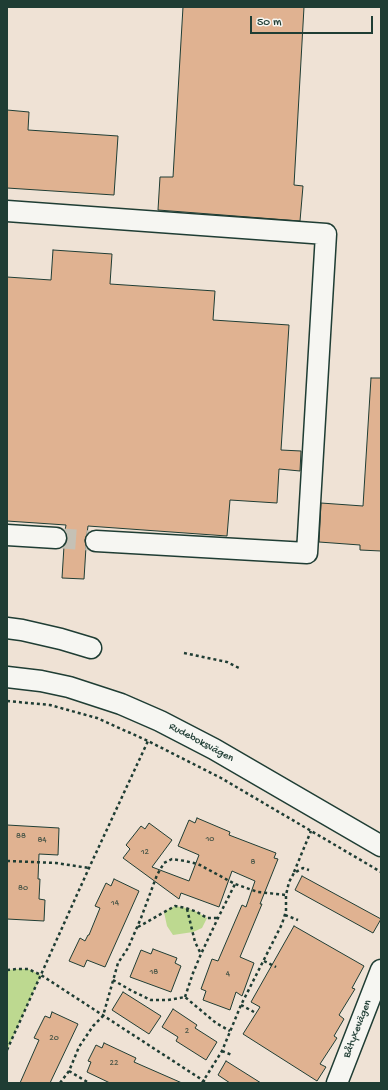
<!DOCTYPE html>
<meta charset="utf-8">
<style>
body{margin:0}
#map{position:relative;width:388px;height:1090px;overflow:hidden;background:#efe2d5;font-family:"Gochi Hand",sans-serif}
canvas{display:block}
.frame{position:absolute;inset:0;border:8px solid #1f3d34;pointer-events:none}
.scale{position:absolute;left:250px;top:16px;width:123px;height:18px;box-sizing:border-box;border:2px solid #1f3d34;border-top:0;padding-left:5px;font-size:12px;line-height:14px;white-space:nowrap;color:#1f3d34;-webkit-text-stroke:3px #f6f6f2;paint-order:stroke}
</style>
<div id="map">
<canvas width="388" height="1090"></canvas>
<div class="frame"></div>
<div class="scale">50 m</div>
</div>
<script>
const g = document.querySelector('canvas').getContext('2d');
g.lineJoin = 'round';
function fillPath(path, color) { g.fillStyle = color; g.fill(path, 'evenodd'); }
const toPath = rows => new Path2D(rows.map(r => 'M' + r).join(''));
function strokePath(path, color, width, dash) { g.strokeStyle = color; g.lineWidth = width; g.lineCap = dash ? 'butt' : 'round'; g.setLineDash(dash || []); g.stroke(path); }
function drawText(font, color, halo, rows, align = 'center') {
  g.font = font + ' "Gochi Hand",sans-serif'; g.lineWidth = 3.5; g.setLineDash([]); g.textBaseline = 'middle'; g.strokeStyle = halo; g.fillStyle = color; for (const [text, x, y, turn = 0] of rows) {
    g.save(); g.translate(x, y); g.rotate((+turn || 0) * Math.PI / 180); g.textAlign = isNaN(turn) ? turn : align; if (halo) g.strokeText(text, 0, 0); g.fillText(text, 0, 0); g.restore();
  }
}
fillPath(toPath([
 [175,906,186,908,197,912,207,918,202,928,193,932,173,935,167,926,164,912],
 [17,969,28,969,41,975,7,1050,7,970]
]), '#bdd990');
const building = toPath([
 [183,7,304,7,294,185,303,186,300,221,158,210,160,177,173,177,183,7],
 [7,110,29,112,28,130,118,136,114,195,7,188,7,110],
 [53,250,112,254,110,284,215,291,213,320,289,325,281,450,301,451,300,471,279,469,277,503,230,500,227,536,88,526,87,534,85,540,86,547,84,579,62,578,64,546,67,539,66,533,65,531,66,525,7,521,7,277,51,280,53,250],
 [371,378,381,378,381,551,360,550,360,545,319,542,321,503,363,506,371,378],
 [197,818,230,832,229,835,276,853,274,858,278,859,260,904,262,904,240,957,254,963,242,996,236,992,230,1010,203,1000,206,991,201,989,212,959,218,961,242,905,246,907,255,881,232,871,219,907,181,893,179,899,123,858,130,849,126,845,141,826,145,829,149,823,172,840,152,867,189,881,199,855,178,846,189,820,195,823,197,818],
 [7,825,59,828,58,855,39,854,38,879,40,879,39,899,45,900,44,921,7,919,7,825],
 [302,876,381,919,373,933,295,890,302,876],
 [114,879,139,891,105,967,87,960,84,967,69,961,80,938,85,941,88,935,89,935,100,908,95,906,106,883,111,886,114,879],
 [294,926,364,966,352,988,355,989,339,1015,344,1019,334,1036,337,1038,320,1064,326,1067,317,1081,243,1034,260,1007,251,1002,294,926],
 [153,949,177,958,175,963,181,966,171,992,130,977,141,950,151,954,153,949],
 [123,992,161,1016,149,1034,112,1010,123,992],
 [173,1009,197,1025,195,1028,217,1042,206,1060,176,1041,178,1037,162,1027,173,1009],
 [52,1012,78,1024,50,1083,20,1083,39,1040,34,1038,45,1016,50,1018,52,1012],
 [104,1043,136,1058,134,1062,182,1083,110,1083,87,1072,91,1062,88,1061,96,1045,102,1048,104,1043],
 [226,1061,261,1083,230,1083,218,1075,226,1061]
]);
fillPath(building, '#e0b291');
strokePath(building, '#1f3d34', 1);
strokePath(toPath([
 [56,538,96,541]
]), '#c5c1b5', 20, [20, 10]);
const minor = toPath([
 [7,211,326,234,307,553,96,541],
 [7,535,56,538],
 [7,628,22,630,61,639,91,648],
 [7,677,41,681,69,687,121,704,160,721,214,749,381,846],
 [337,1083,381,970]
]);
strokePath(minor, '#1f3d34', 23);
strokePath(toPath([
 [184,653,227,662,239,668],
 [7,701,50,705,97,718,148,741,221,778,381,872],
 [7,861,56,863,89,868],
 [294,872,311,831],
 [187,909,195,942,201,954],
 [285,915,298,920],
 [138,927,175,906,186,908,197,912,207,918,218,918],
 [264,961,276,967],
 [7,970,17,969,28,969,41,975,207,1083],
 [113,980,132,991,151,1000,168,1000,185,997,216,1023,230,1031],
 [185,997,193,973,201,954,218,918,235,884],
 [241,1005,254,1012],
 [7,1050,89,868,148,741],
 [222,1051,232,1055],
 [69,1071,89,1083],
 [60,1083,69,1071,79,1047,93,1026,103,1016,118,963,128,948,141,918,157,875,164,863,172,859,185,861,198,864,235,884,258,892,286,895],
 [202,1083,222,1051,241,1005,282,924,286,911,286,895,289,882,294,873,303,868,309,870]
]), '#1f3d34', 2.5, [3, 3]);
strokePath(minor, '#f6f6f2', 20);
drawText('9px', '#4f5a4b', null, [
 ["88",21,837],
 ["10",210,840],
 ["84",42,841],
 ["12",145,853],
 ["8",253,863],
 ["80",23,889],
 ["14",115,904],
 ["18",154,973],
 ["4",228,975],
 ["2",187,1032],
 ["20",54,1039],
 ["22",114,1064]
]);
drawText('11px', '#1f3d34', '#f6f6f2', [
 ["Rudeboksvägen",201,743,28],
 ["Båtyxevägen",358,1029,-69]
]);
</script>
